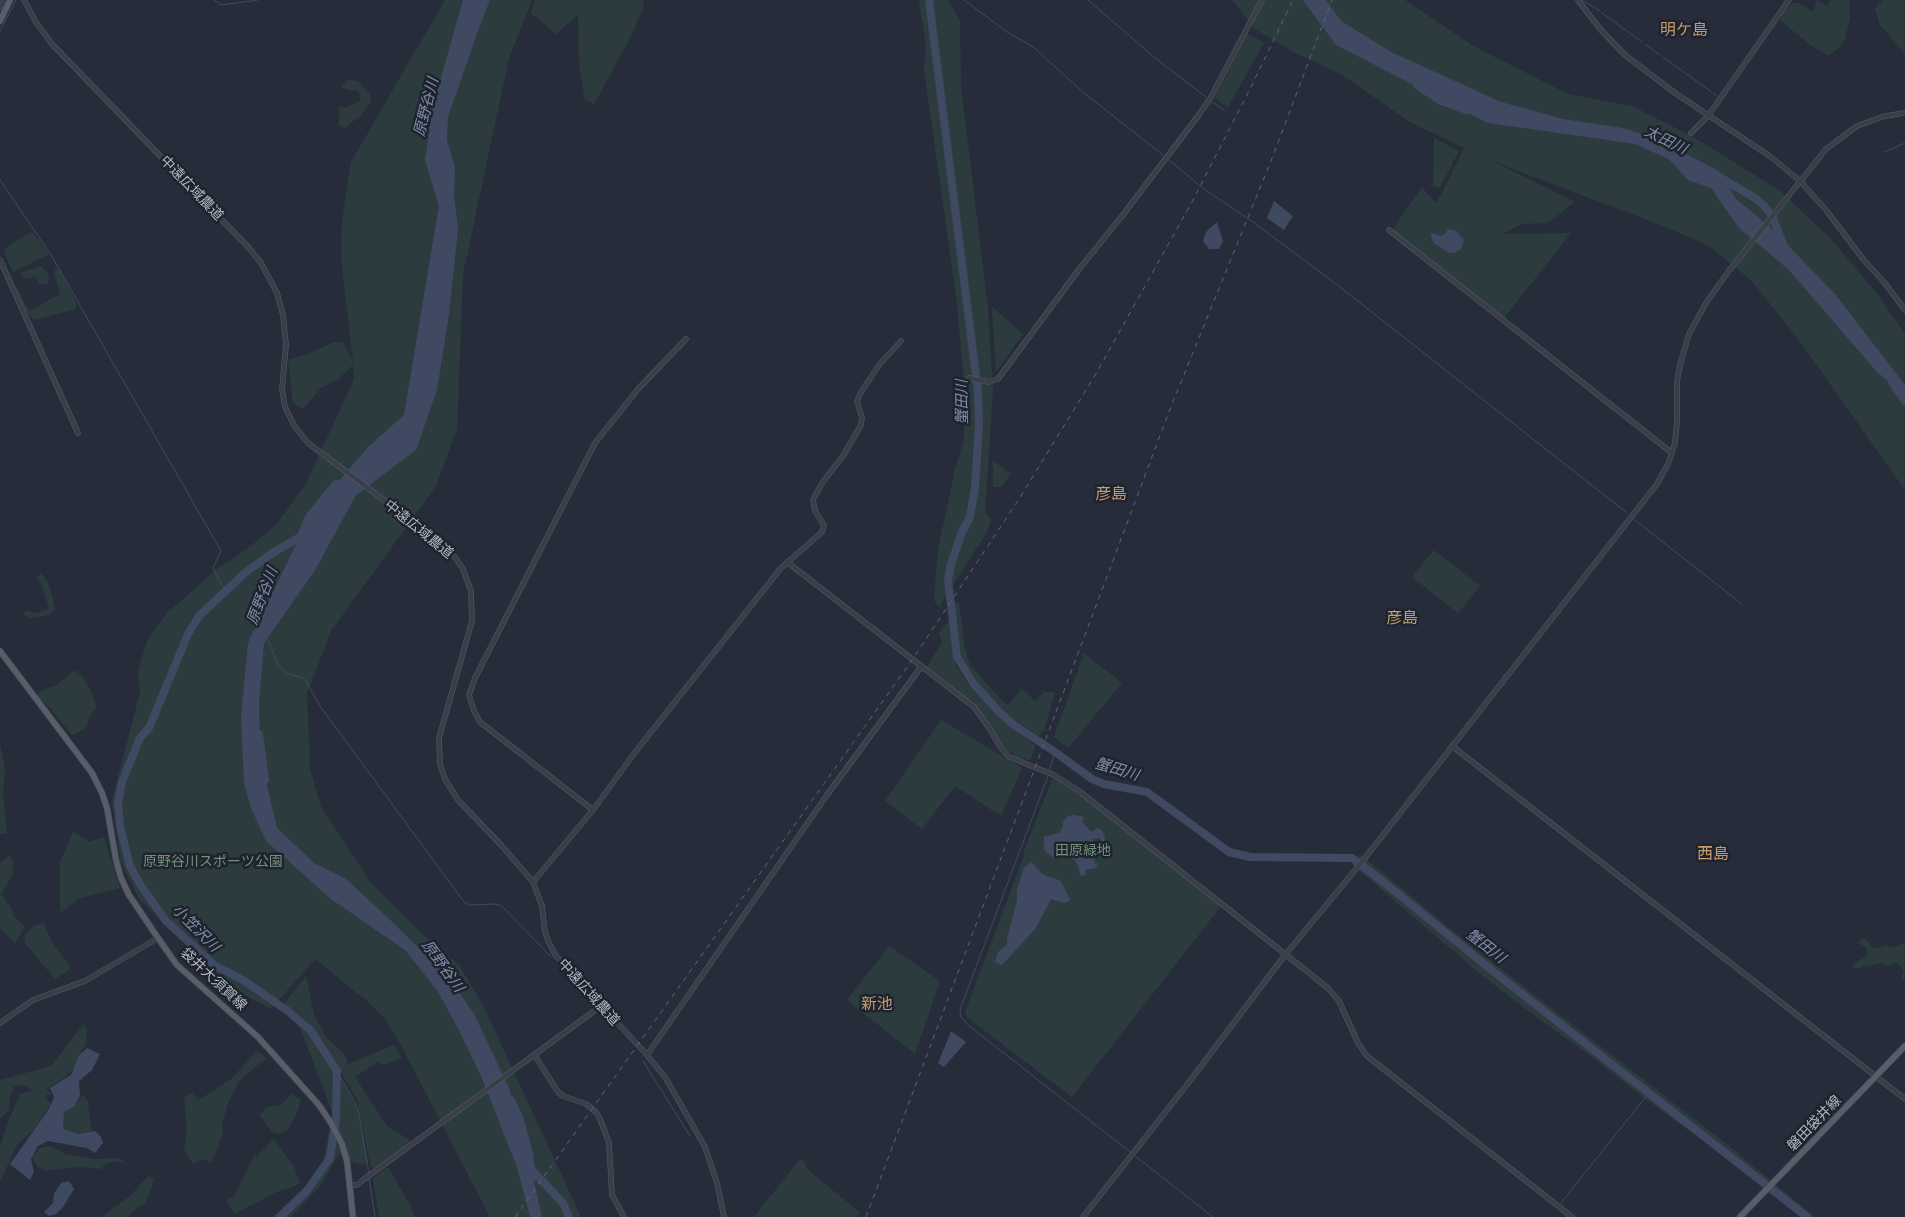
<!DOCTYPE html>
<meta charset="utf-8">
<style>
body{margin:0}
canvas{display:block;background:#262c39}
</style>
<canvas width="1905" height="1217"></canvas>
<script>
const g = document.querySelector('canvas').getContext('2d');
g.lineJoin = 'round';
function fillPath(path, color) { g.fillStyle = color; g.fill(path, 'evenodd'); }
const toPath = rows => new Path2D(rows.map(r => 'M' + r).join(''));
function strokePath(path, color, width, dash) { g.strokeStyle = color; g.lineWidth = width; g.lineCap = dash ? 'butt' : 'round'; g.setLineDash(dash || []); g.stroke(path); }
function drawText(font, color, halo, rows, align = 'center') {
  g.font = font + ' Commissioner,"Noto Sans JP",sans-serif'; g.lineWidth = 5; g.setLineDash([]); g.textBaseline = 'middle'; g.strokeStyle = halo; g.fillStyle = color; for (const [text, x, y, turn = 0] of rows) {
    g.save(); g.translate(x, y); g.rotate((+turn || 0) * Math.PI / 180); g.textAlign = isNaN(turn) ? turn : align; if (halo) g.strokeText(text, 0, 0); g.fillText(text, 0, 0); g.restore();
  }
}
fillPath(toPath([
 [445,0,532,0,509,58,463,274,457,429,436,486,331,631,307,693,310,769,321,807,371,883,424,936,459,965,483,1005,581,1217,490,1217,401,1045,385,1019,367,1001,315,959,271,1009,231,987,140,900,121,862,112,800,140,692,138,671,147,641,167,613,217,569,247,549,276,525,306,484,354,379,353,365,337,380,321,388,303,409,293,403,288,360,308,354,334,342,343,342,353,362,341,257,342,221,351,162],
 [535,0,644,0,643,8,630,38,594,104,585,100,579,65,578,15,556,34,531,13],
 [919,0,948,0,960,20,961,86,988,309,993,390,985,512,991,520,988,530,939,607,934,600,938,550,955,469,964,440,966,400,956,295,924,70,926,45],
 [1232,0,1405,0,1473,46,1568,94,1632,106,1693,137,1779,190,1831,239,1874,290,1905,333,1905,490,1801,343,1752,281,1708,245,1650,221,1492,161,1575,202,1548,223,1522,224,1502,234,1571,233,1504,318,1392,230,1422,187,1436,204,1464,148,1410,122,1341,74,1295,53,1255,29],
 [1817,0,1827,6,1831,1,1830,0,1849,0,1850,17,1845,39,1842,45,1828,56,1808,43,1780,20,1783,12,1793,3,1799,3,1813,12],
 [1883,0,1905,0,1905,54,1880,25,1875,8],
 [1247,34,1264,43,1228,107,1215,98],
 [348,79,359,82,370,94,371,102,361,115,345,128,339,125,339,105,345,108,361,101,358,91,348,90,341,87],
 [1434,138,1459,151,1440,188,1433,186],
 [32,231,49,254,13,272,3,250],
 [40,266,47,272,50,280,47,284,39,284,35,276,28,279,23,278,20,273],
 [55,269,60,270,77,305,75,309,34,320,27,312,15,289,17,288,29,311,60,294,54,273],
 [992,307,1023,334,996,372],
 [993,461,1011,474,1001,487,993,487],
 [1434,550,1480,586,1458,613,1412,577],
 [41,573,49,584,55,609,49,615,31,618,22,614,26,611,35,613,49,609,42,585,37,578],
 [955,601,959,603,965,649,970,665,1003,702,1008,705,1022,689,1035,701,1044,692,1055,692,1044,730,1039,736,1008,716,974,681,963,664,959,653,956,628,953,605],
 [949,621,955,664,967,683,998,716,1036,746,1030,760,1016,757,996,740,976,710,925,670,942,642,939,632],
 [1084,653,1122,683,1068,748,1054,737],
 [75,670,83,677,93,695,96,708,90,716,85,729,72,735,51,709,37,696,42,690,55,686],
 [941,720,1022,768,1001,816,955,786,922,829,885,801],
 [0,744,5,771,3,793,7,833,0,834],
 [1054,775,1067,782,1222,905,1072,1097,968,1018,965,1012,1023,858,1024,851],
 [73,831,89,842,104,837,120,888,80,898,60,913,60,862],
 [1360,854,1469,944,1729,1146,1815,1217,1800,1217,1750,1175,1647,1100,1589,1055,1527,1010,1479,973,1353,865],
 [9,856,13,860,13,874,1,894,15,914,13,916,25,926,15,943,0,928,0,863],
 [44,924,53,944,69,964,69,970,55,979,25,943,25,935,35,925],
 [1863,938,1867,940,1872,947,1879,948,1886,945,1890,948,1905,943,1905,978,1903,980,1901,977,1904,971,1901,967,1896,962,1887,966,1881,963,1853,969,1852,966,1868,954,1866,948,1858,942],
 [889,946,940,981,915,1054,847,1000],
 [306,976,314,1015,327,1038,346,1056,348,1064,394,1045,402,1058,384,1065,377,1062,355,1077,387,1126,411,1141,375,1168,371,1168,357,1099,321,1041,295,1011,284,1004],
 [296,1017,320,1046,346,1086,359,1113,368,1163,356,1164,339,1154,320,1186,291,1217,273,1217,306,1185,323,1161,333,1114],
 [83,1025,87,1030,86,1044,79,1055,73,1070,61,1080,46,1089,52,1094,44,1096,51,1104,35,1128,17,1145,0,1182,0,1148,8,1122,20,1094,32,1090,35,1092,25,1085,14,1086,10,1097,9,1111,0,1118,0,1080,51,1066],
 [257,1051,266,1058,239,1081,228,1103,222,1124,223,1133,212,1162,203,1159,193,1164,184,1151,187,1128,184,1097,192,1093,199,1100,231,1079],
 [292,1094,301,1100,295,1118,287,1130,280,1134,272,1132,260,1115,266,1107,281,1105],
 [83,1095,88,1102,91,1131,77,1134,61,1129,64,1112,74,1107],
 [274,1139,294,1167,300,1183,295,1186,276,1192,235,1214,226,1200,234,1196,256,1152,256,1157],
 [51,1146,65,1154,95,1159,118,1158,125,1162,109,1162,100,1169,79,1167,45,1171,38,1167,32,1158,39,1148],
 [800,1159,805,1162,807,1169,859,1212,857,1217,754,1217],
 [388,1167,410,1205,415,1217,379,1217,373,1178],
 [149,1175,154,1180,146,1202,127,1217,102,1217,131,1195]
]), '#2c3c3e');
fillPath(toPath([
 [463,0,490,0,480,25,448,117,447,140,455,168,454,195,458,229,449,314,437,390,416,450,356,495,314,572,264,643,259,703,260,756,277,828,314,863,346,879,386,916,450,979,474,1014,509,1088,531,1169,542,1217,530,1217,517,1167,481,1076,460,1032,437,990,405,950,331,899,266,841,251,808,244,783,241,717,248,643,303,530,323,500,367,448,404,415,439,206,425,160,433,106],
 [1303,0,1326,0,1341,21,1391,52,1501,102,1563,119,1623,128,1656,139,1719,171,1736,199,1771,228,1835,294,1905,385,1905,395,1877,372,1789,270,1739,228,1711,188,1688,180,1670,160,1636,144,1488,123,1336,45],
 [1274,201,1293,216,1284,230,1267,218],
 [1217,222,1223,241,1219,249,1209,249,1203,241,1206,232],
 [1447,229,1456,231,1464,240,1461,249,1454,253,1449,253,1434,243,1430,233,1442,236,1447,232],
 [1074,815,1084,817,1082,822,1091,832,1097,828,1102,830,1105,837,1104,841,1101,842,1100,838,1093,839,1094,850,1101,850,1102,856,1094,857,1095,864,1097,863,1098,865,1096,868,1085,870,1086,875,1080,876,1079,868,1075,860,1067,857,1052,857,1044,850,1044,837,1059,833,1063,827,1063,822,1068,816],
 [1031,862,1042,874,1061,881,1070,900,1066,903,1051,899,1036,928,1002,965,995,962,998,952,1007,945,1007,939,1017,900,1017,889,1024,868],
 [951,1031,966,1042,944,1067,938,1063],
 [87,1048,100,1054,92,1070,79,1081,80,1096,74,1107,64,1112,63,1129,78,1134,95,1131,101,1137,103,1143,95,1153,87,1148,48,1141,38,1146,31,1159,34,1172,30,1180,10,1164,49,1109,54,1097,50,1088,71,1075,79,1055],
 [69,1181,74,1189,63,1207,56,1214,49,1216,44,1212,53,1203,54,1194,61,1183]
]), '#3f4a62');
strokePath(toPath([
 [214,0,221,5,258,0],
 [964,0,1007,32,1033,47,1084,93,1163,155],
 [1088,0,1155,58,1207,98],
 [1582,0,1600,11],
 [1602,13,1642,42],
 [0,31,16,0],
 [1645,44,1660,55],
 [1663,57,1717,96],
 [1211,101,1224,110],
 [1885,152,1905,143],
 [1169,160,1204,189,1253,222,1340,287,1627,513],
 [0,180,51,255,221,551,213,568,225,591],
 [1635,520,1743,605],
 [267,637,278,665,288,674,304,678,320,706,464,902,470,905,495,904,502,906,551,957],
 [1049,772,1055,752],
 [1048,776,961,1007,960,1012,961,1017,968,1025,1213,1217],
 [643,1061,690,1136],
 [337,1071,355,1102,359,1113,369,1174],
 [369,1178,375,1217],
 [1561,1203,1649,1093]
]), '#3f4a62', 1);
strokePath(toPath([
 [929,0,978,392,979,424,975,488,970,517,962,532,951,564,948,580,957,657,973,683,999,712,1014,725,1055,752,1092,779,1104,784,1147,792,1229,852,1250,857,1352,858,1386,884,1494,972,1807,1217],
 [1417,85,1439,100,1466,110],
 [1716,175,1755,198,1764,206,1772,216,1784,246],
 [1892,382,1905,401],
 [300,538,309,517,336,484],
 [259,734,265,780],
 [511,1100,520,1120,529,1154,532,1178],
 [531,1169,563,1203,569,1217],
 [280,1217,306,1192,330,1158,336,1119,337,1071,311,1031,288,1011,243,980,214,965,166,921,141,886,130,866,120,826,118,803,122,782,140,738,149,728,188,634,199,616,246,572,274,552,300,537]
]), '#3f4a62', 8);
const minor = toPath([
 [24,0,36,22,52,44,250,249,261,263,277,293,283,315,286,345,282,389,285,407,295,427,308,443,444,545,452,553,463,569,471,591,472,621,439,738,440,764,445,779,458,800,502,846,533,882,542,906,545,932,548,941,556,956,647,1055,665,1077,705,1147,717,1183,724,1217],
 [1578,0,1600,29,1625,55,1675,93,1771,157,1800,181,1826,210,1863,259,1884,282,1905,310],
 [0,7,5,0],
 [1691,133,1708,116,1789,0],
 [1389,230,1672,453],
 [0,260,78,433],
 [969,378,989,382,998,379,1080,268,1122,216,1198,116,1211,97,1262,0],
 [787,562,974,707,988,726,1001,748,1009,757,1054,775,1079,791,1328,988,1339,1001,1358,1043,1367,1056,1572,1217],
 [1452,746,1905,1099],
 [593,810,480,722,474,711,469,695,475,678,595,443,639,388,686,339],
 [533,882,593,810,636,751,781,568,822,532,824,525,815,511,813,500,822,483,843,456,861,425,862,418,857,401,861,392,879,365,901,341],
 [0,1023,33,1000,85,981,158,938],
 [647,1055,827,795,921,667],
 [535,1056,558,1092,563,1096,586,1104,596,1112,600,1119,609,1143,612,1195,624,1217],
 [351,1185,357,1185,363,1180,601,1006],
 [1083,1217,1189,1082,1285,955,1365,858,1657,484,1668,464,1675,443,1677,421,1677,382,1680,365,1689,334,1706,303,1728,272,1826,149,1857,126,1885,116,1905,113]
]);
const major = toPath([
 [0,21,10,0],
 [0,651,92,773,102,793,107,808,116,860,121,878,129,895,158,938,177,965,258,1037,319,1105,331,1123,342,1144,347,1161,353,1217],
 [1740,1217,1905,1046]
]);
strokePath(minor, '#575c67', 5.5);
strokePath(major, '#424752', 7);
strokePath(minor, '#393e49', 4.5);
strokePath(major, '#575d69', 5.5);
strokePath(toPath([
 [515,1217,910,663,1019,499,1097,372,1193,200,1250,89,1293,0],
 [866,1217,1170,409,1271,161,1332,0]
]), '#5e6472', 1, [5, 5]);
drawText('14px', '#b4b9c5', '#1e232e', [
 ["中遠広域農道",192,188,46],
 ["中遠広域農道",419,529,39],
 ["袋井大須賀線",214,979,43],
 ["中遠広域農道",589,992,48],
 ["磐田袋井線",1814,1123,-46]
]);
drawText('14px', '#6f937a', '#1e232e', [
 ["田原緑地",1083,850],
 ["原野谷川スポーツ公園",213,861]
]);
drawText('italic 15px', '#808ea9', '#1e232e', [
 ["原野谷川",426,107,-76],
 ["太田川",1666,140,26],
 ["蟹田川",962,402,-91],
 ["原野谷川",262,596,-69],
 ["蟹田川",1117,769,17],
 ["小笠沢川",196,928,45],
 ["蟹田川",1486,946,38],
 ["原野谷川",443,966,54]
]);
drawText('16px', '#c69d6e', '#1e232e', [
 ["明ケ島",1684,30],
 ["彦島",1111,494],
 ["彦島",1402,618],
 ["西島",1713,854],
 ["新池",877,1004]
]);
</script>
